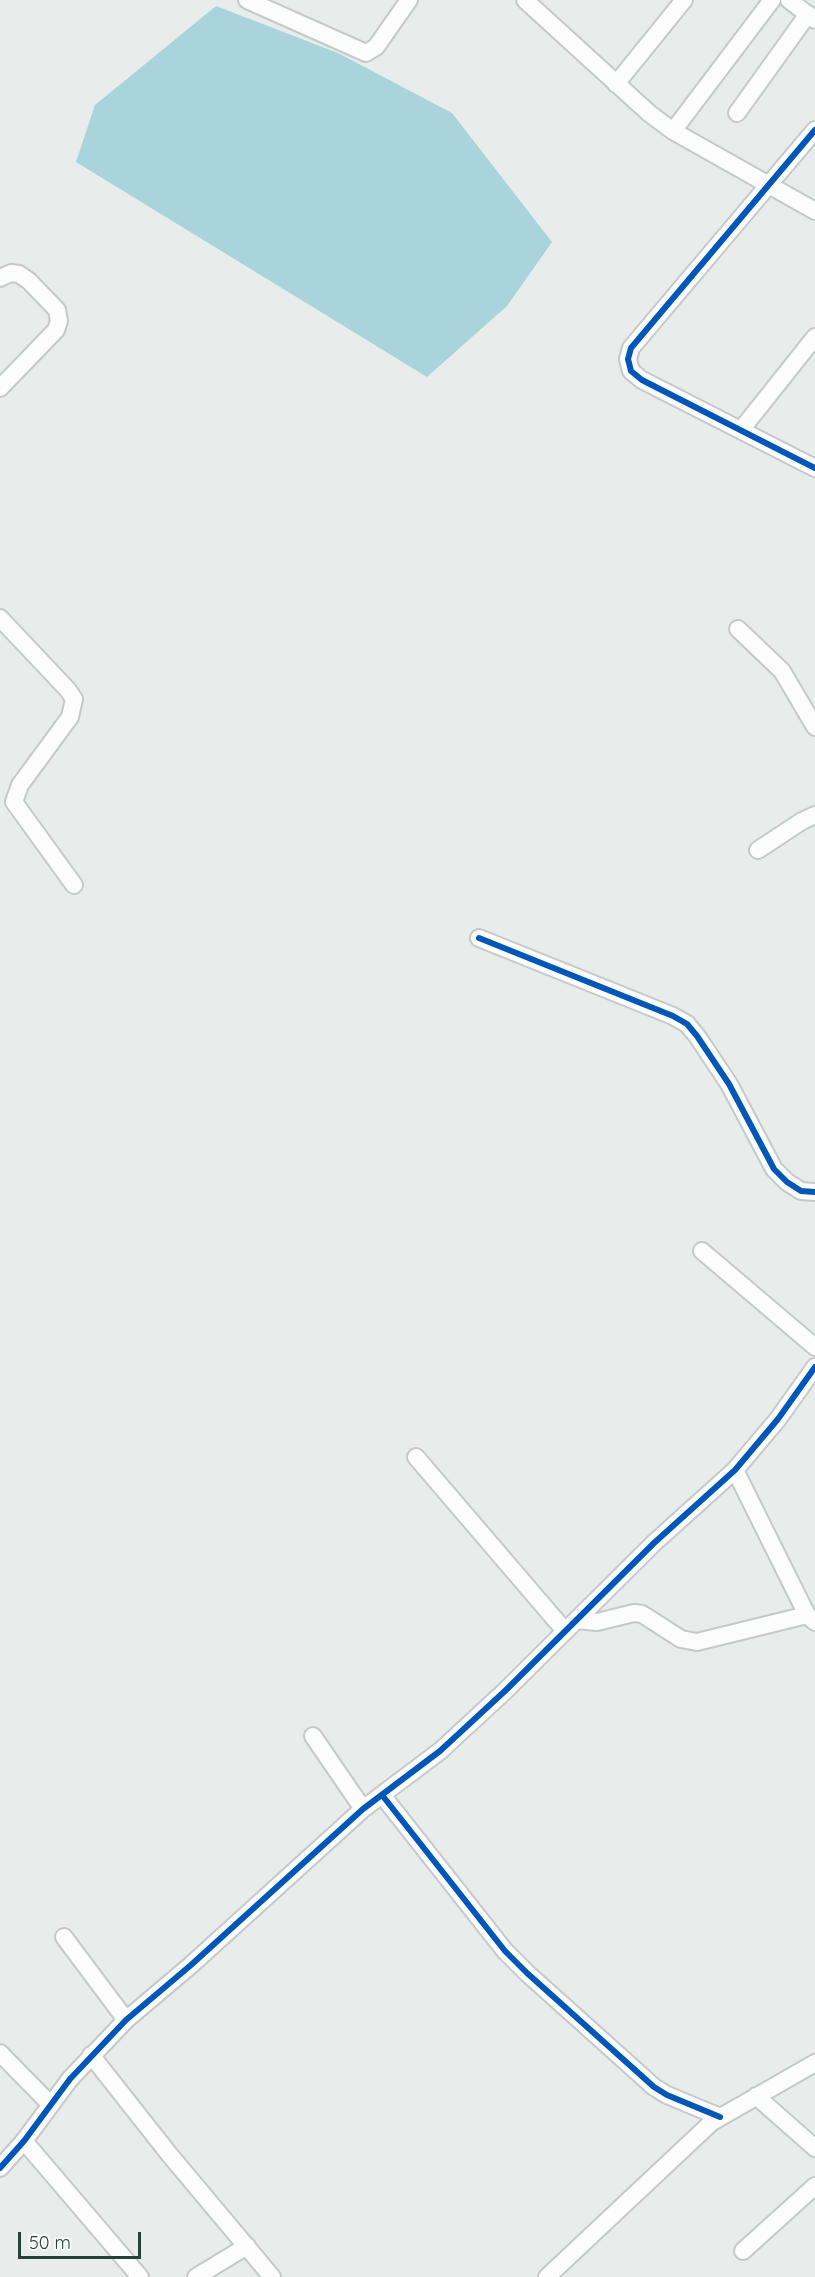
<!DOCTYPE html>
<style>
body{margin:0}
#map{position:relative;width:815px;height:2277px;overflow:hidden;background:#e8edeb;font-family:Quicksand,sans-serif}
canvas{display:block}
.scale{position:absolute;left:18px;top:2232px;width:123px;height:27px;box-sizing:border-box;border:3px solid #24423a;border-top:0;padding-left:8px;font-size:18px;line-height:21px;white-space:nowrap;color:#24423a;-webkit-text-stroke:4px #f7fbf9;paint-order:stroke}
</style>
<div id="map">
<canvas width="815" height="2277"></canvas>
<div class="scale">50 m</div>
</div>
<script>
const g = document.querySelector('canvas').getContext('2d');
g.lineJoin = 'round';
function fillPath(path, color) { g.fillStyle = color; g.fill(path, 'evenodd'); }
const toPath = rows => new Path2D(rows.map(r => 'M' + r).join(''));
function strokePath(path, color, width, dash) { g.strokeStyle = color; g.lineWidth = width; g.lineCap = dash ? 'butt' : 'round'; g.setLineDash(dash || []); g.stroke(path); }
fillPath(toPath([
 [216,6,338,53,452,113,552,242,507,306,427,377,76,162,95,105]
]), '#a9d4db');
const minor = toPath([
 [247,0,366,53,376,47,409,0],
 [525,0,650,114,673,131,815,211],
 [789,0,815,20],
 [616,84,684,0],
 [737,113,808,14],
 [815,130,631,348,628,359,631,371,642,380,815,468],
 [673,131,772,0],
 [0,278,11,273,19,274,29,281,57,310,59,321,56,330,0,388],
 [741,430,815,337],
 [0,618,68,690,74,699,70,717,20,785,14,802,74,885],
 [738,629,782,671,815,727],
 [758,850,802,821,815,815],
 [479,938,673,1016,687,1024,697,1036,729,1084,774,1169,787,1182,801,1191,815,1192],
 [702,1251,815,1347],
 [416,1457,565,1631],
 [735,1470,807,1615,815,1622],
 [577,1620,597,1622,634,1613,642,1614,681,1639,697,1642,807,1615],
 [313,1736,363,1809],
 [382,1795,505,1951,527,1973,654,2087,667,2095,720,2117],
 [64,1937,126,2020],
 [0,2053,51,2105],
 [91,2055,169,2154,272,2277],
 [756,2096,815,2148],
 [24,2141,140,2277],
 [0,2168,24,2141,70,2079,126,2020,191,1965,363,1809,440,1751,506,1690,654,1543,735,1470,778,1419,815,1367],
 [743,2251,815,2186],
 [196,2277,247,2246],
 [547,2277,712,2122,815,2063]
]);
strokePath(minor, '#c5cac8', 20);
strokePath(minor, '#fcfcfc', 16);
strokePath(toPath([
 [815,130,631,348,628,359,631,371,642,380,815,468],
 [479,938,673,1016,687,1024,697,1036,729,1084,774,1169,787,1182,801,1191,815,1192],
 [382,1795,505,1951,527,1973,654,2087,667,2095,720,2117],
 [0,2168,24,2141,70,2079,126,2020,191,1965,363,1809,440,1751,506,1690,654,1543,735,1470,778,1419,815,1367]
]), '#0057b8', 6);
</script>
